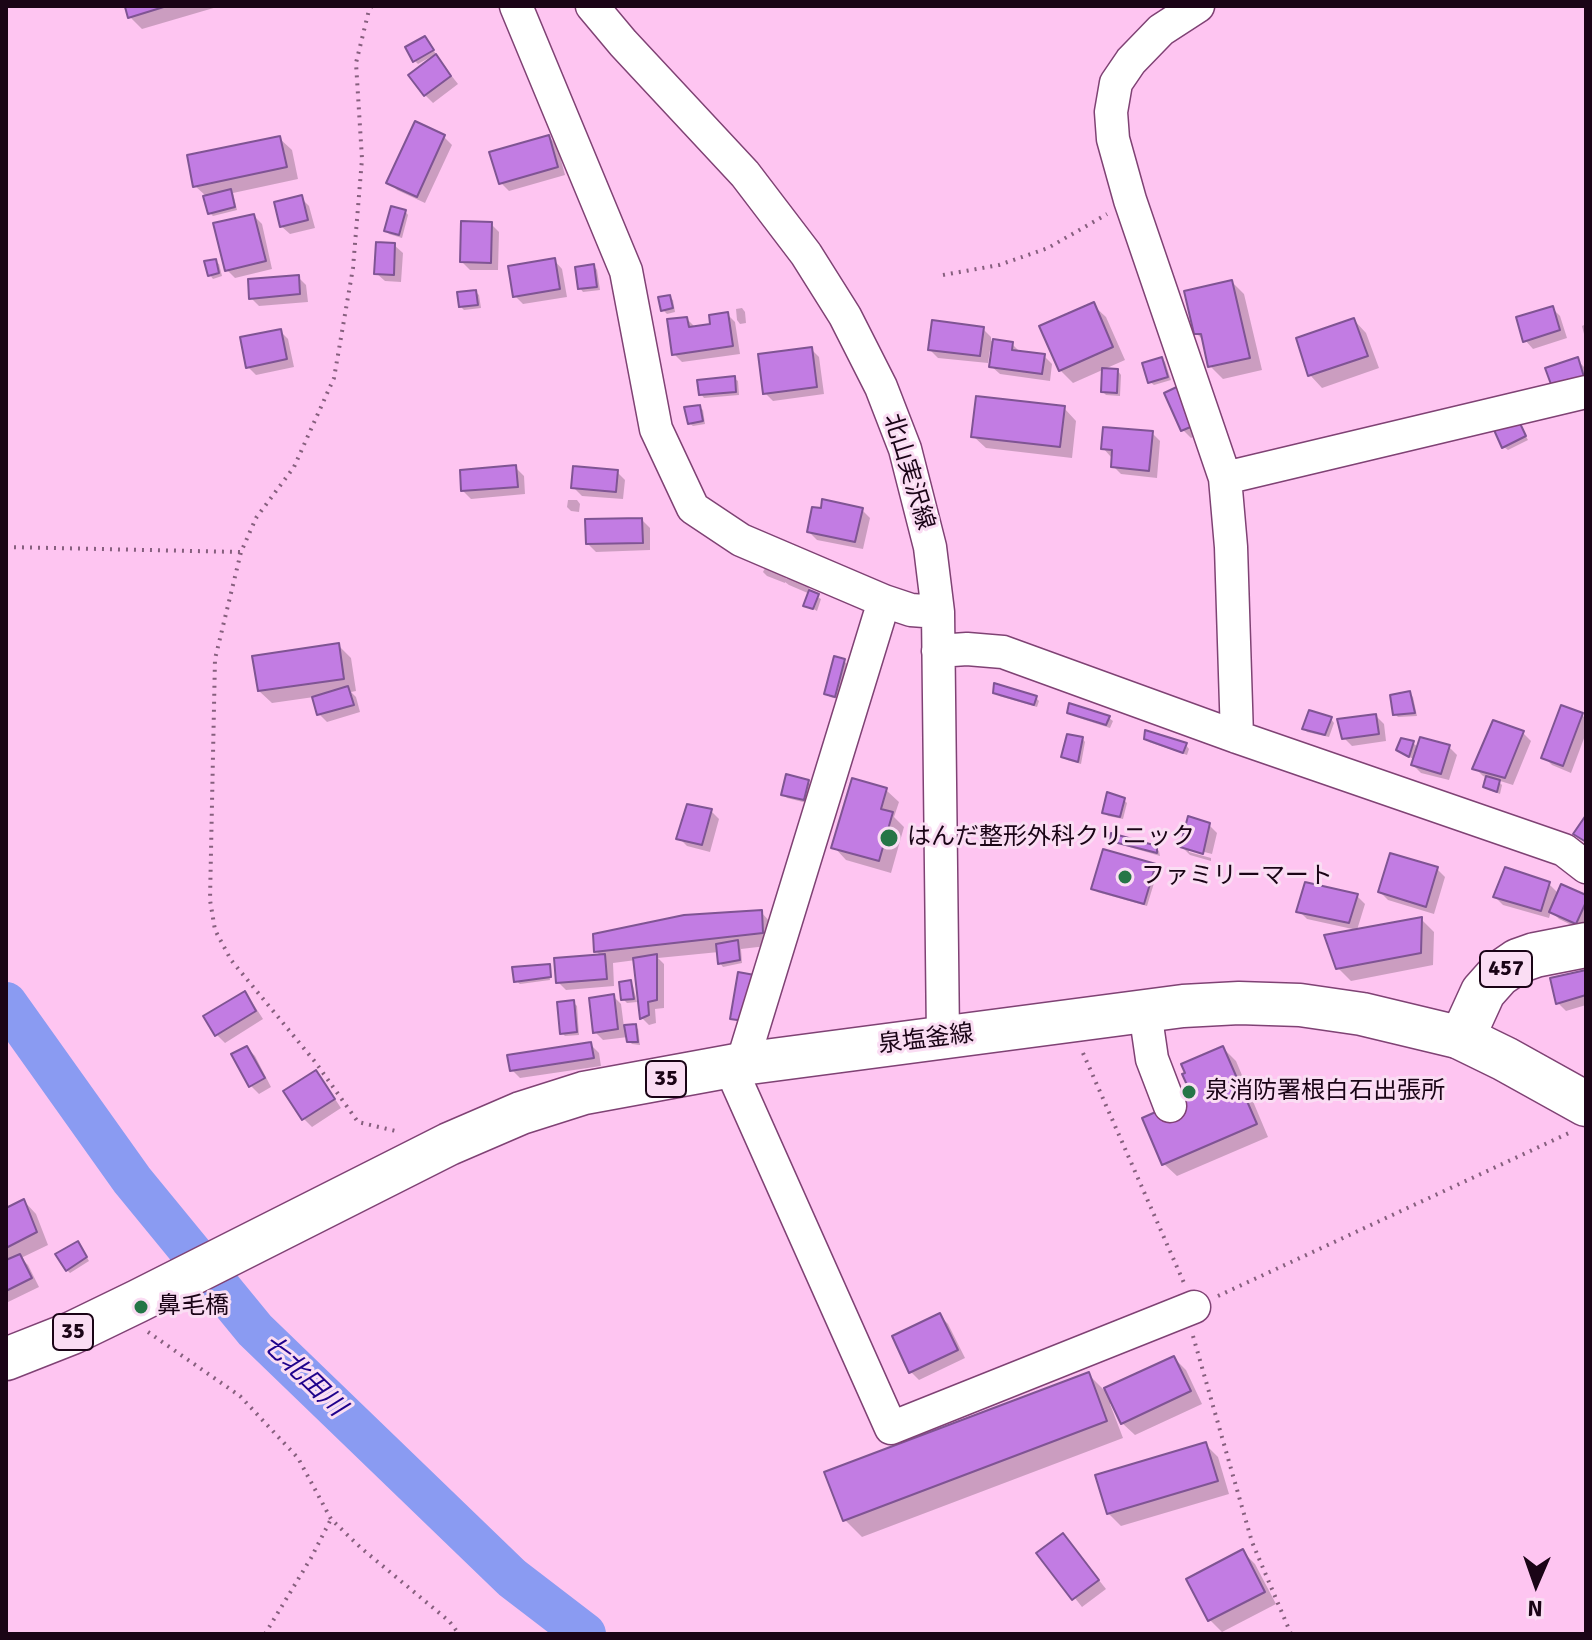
<!DOCTYPE html>
<meta charset="utf-8">
<style>
body{margin:0}
#map{position:relative;width:1592px;height:1640px;overflow:hidden;background:#fec5f1;font-family:Signika,sans-serif}
canvas{display:block}
.frame{position:absolute;inset:0;border:8px solid #1a0416;pointer-events:none}
.north{position:absolute;left:1496px;top:1544px;width:80px;height:80px;-webkit-text-stroke:6px #faddf3;paint-order:stroke;rotate:182deg;font-size:22px;font-weight:700;line-height:32px;text-align:center;color:#1a0416}
.north::after{content:'';display:block;margin:auto;width:28px;height:36px;background:#1a0416;clip-path:polygon(50% 0,100% 100%,50% 72%,0 100%)}
</style>
<div id="map">
<canvas width="1592" height="1640"></canvas>
<div class="frame"></div>
<div class="north">N</div>
</div>
<script>
const g = document.querySelector('canvas').getContext('2d');
g.lineJoin = 'round';
function fillPath(path, color) { g.fillStyle = color; g.fill(path, 'evenodd'); }
const toPath = rows => new Path2D(rows.map(r => 'M' + r).join(''));
function strokePath(path, color, width, dash) { g.strokeStyle = color; g.lineWidth = width; g.lineCap = dash ? 'butt' : 'round'; g.setLineDash(dash || []); g.stroke(path); }
function drawText(font, color, halo, rows, align = 'center') {
  g.font = font + ' Signika,"Noto Sans JP",sans-serif'; g.lineWidth = 6; g.setLineDash([]); g.textBaseline = 'middle'; g.strokeStyle = halo; g.fillStyle = color; for (const [text, x, y, turn = 0] of rows) {
    g.save(); g.translate(x, y); g.rotate((+turn || 0) * Math.PI / 180); g.textAlign = isNaN(turn) ? turn : align; if (halo) g.strokeText(text, 0, 0); g.fillText(text, 0, 0); g.restore();
  }
}
fillPath(toPath([
 [136,6,217,6,217,7,142,29,130,17],
 [428,42,436,54,418,64,415,61],
 [443,65,458,84,433,103,425,95],
 [444,137,452,145,425,203,397,190,389,182],
 [549,137,557,145,565,175,509,191,501,183],
 [279,138,292,150,298,179,233,193,237,210,213,216,210,213,206,196,195,186],
 [301,198,309,206,315,228,290,234,281,226],
 [405,211,408,215,402,238,389,234,386,230],
 [254,216,262,224,272,269,235,278,227,270],
 [491,224,499,232,498,270,470,270,462,262],
 [394,245,403,253,401,282,385,281,376,273],
 [554,260,562,269,567,297,523,304,515,296],
 [215,261,219,264,222,276,213,279,210,275],
 [594,266,597,270,600,290,583,292,580,288],
 [298,277,306,285,308,302,259,306,251,298],
 [1232,282,1244,294,1262,370,1223,379,1210,366,1204,341,1196,333],
 [476,292,479,295,481,308,464,310,461,307],
 [669,297,673,300,675,312,667,314,663,310],
 [1093,305,1106,317,1125,360,1073,383,1060,370],
 [742,308,745,312,746,323,740,324,737,320,736,309],
 [1552,308,1560,316,1567,338,1533,349,1525,340],
 [727,314,735,322,740,354,682,362,674,354,687,319,695,327,712,326],
 [1354,320,1366,333,1379,368,1322,388,1310,375],
 [1586,324,1586,342,1582,326],
 [983,329,991,337,991,341,1012,344,1020,352,1044,356,1052,364,1050,381,1000,374,991,366,993,350,990,350,988,363,938,358,930,350],
 [280,331,288,339,294,367,256,375,248,367],
 [811,349,819,357,824,394,773,401,765,393],
 [1162,359,1165,362,1171,380,1154,385,1150,382],
 [1577,360,1585,368,1586,386],
 [1118,371,1121,375,1120,396,1106,395,1103,392],
 [734,378,738,381,739,395,704,398,701,394],
 [1167,394,1206,431,1191,438,1183,430],
 [699,407,703,410,705,424,693,426,689,423],
 [1064,408,1076,421,1072,458,986,448,973,436],
 [1517,421,1528,440,1508,450,1504,447],
 [1152,433,1160,441,1157,478,1121,474,1113,466,1114,457,1111,457,1103,448],
 [515,467,524,476,525,494,471,499,463,491],
 [617,472,625,480,623,499,582,496,574,488],
 [568,500,577,500,580,504,579,512,571,511,567,507],
 [862,510,870,518,863,549,817,540,809,532],
 [642,520,650,528,650,550,596,552,588,544],
 [765,568,783,576,787,579,788,577,807,586,810,589,809,592,821,599,817,611,806,605,810,594,789,585,785,582,785,583,767,576,763,572],
 [338,645,351,658,356,691,351,692,356,697,360,712,327,722,319,714,314,697,272,703,259,691],
 [844,661,847,664,838,699,830,697,826,694],
 [995,692,1036,698,1039,701,1037,707,999,696],
 [1409,693,1413,697,1417,716,1398,717,1395,714],
 [1069,712,1109,718,1113,721,1110,728,1073,716],
 [1582,715,1586,719,1586,733,1571,773,1552,765,1544,757],
 [1376,716,1384,724,1386,741,1352,746,1344,738],
 [1331,719,1334,723,1329,737,1307,732,1304,728],
 [1523,733,1531,741,1513,785,1497,780,1502,785,1500,794,1489,790,1485,786,1488,778,1483,776,1475,768],
 [1082,738,1085,742,1081,764,1067,760,1064,757],
 [1146,738,1186,745,1189,749,1187,755,1149,742],
 [1413,743,1419,748,1449,747,1457,755,1449,780,1421,773,1413,765,1415,760,1402,753],
 [808,782,812,786,807,803,787,798,784,794],
 [886,790,899,802,894,817,904,827,891,873,846,860,834,847],
 [1124,800,1127,803,1123,819,1108,816,1105,812],
 [711,811,719,819,710,852,687,846,679,838],
 [1209,825,1217,833,1212,854,1189,848,1189,852,1211,858,1211,861,1190,855,1182,847],
 [1112,840,1156,848,1159,851,1160,856,1116,843],
 [1155,866,1158,870,1147,906,1097,892,1094,888],
 [1437,869,1445,877,1434,914,1388,900,1380,892],
 [1549,884,1559,894,1586,898,1586,927,1584,931,1559,919,1551,911,1549,918,1503,905,1495,897],
 [1357,896,1365,904,1357,930,1307,919,1299,911],
 [761,912,773,925,775,945,741,949,742,963,723,967,720,963,719,952,658,958,664,964,664,1008,655,1009,656,1023,649,1025,642,1018,636,960,613,963,614,986,566,990,558,982,601,956,596,951],
 [1421,919,1434,932,1433,965,1351,981,1338,968],
 [548,967,550,980,520,984,516,981],
 [1586,972,1586,1005,1566,1011,1558,1003],
 [630,982,633,986,637,1002,627,1003,623,999],
 [244,994,252,1002,263,1019,225,1043,217,1035],
 [613,996,621,1004,624,1027,635,1026,638,1029,640,1045,632,1044,629,1041,628,1037,603,1040,595,1032],
 [573,1002,577,1006,579,1035,565,1036,562,1033],
 [591,1045,599,1053,601,1066,520,1078,512,1070],
 [247,1048,255,1056,271,1087,259,1094,251,1086],
 [1223,1048,1236,1061,1268,1137,1177,1176,1164,1164,1194,1098],
 [315,1073,323,1081,341,1108,312,1127,304,1119,286,1091],
 [24,1201,36,1214,48,1245,21,1258,28,1265,39,1287,6,1303,6,1210],
 [81,1247,89,1261,70,1273,67,1270],
 [940,1316,948,1324,965,1358,919,1380,911,1372],
 [1174,1358,1186,1370,1202,1404,1135,1435,1122,1423,1113,1403,1110,1404,1123,1438,862,1537,845,1520,1088,1374,1104,1390],
 [1205,1444,1218,1457,1229,1494,1121,1526,1108,1513],
 [1063,1535,1106,1589,1082,1607,1039,1553],
 [1243,1552,1255,1564,1276,1604,1222,1632,1210,1620]
]), '#0003');
strokePath(toPath([
 [6,1003,132,1180,255,1330,512,1578,585,1634]
]), '#8a9bf2', 42);
const building = toPath([
 [129,6,167,6,128,18,125,7,129,6],
 [425,36,434,50,413,62,405,47,425,36],
 [436,54,451,76,424,96,408,75,436,54],
 [415,121,445,135,417,197,386,183,415,121],
 [549,135,558,167,499,184,489,152,549,135],
 [280,136,287,167,193,187,187,155,280,136],
 [231,189,235,207,208,214,203,196,231,189],
 [302,195,308,220,280,227,274,202,302,195],
 [391,206,406,210,399,235,384,231,391,206],
 [254,214,266,261,225,271,213,223,254,214],
 [461,221,492,222,491,263,460,262,461,221],
 [376,242,395,243,394,275,374,274,376,242],
 [555,258,560,289,513,297,508,266,555,258],
 [216,259,219,273,208,276,204,261,216,259],
 [594,264,597,287,578,289,575,267,594,264],
 [299,275,300,294,249,299,248,279,299,275],
 [1232,280,1250,358,1208,367,1201,334,1194,334,1184,291,1232,280],
 [476,290,478,305,459,307,457,292,476,290],
 [670,295,673,308,661,311,658,297,670,295],
 [1094,302,1113,347,1059,371,1039,326,1094,302],
 [1553,306,1560,330,1523,342,1516,317,1553,306],
 [728,312,733,346,672,355,667,319,687,317,689,327,710,324,709,315,728,312],
 [1354,318,1368,356,1308,376,1296,338,1354,318],
 [932,320,984,327,980,356,928,350,932,320],
 [281,329,287,359,246,368,240,337,281,329],
 [993,339,1013,342,1012,350,1045,354,1042,374,989,367,993,339],
 [812,347,817,387,763,394,758,354,812,347],
 [1162,357,1168,377,1148,383,1142,363,1162,357],
 [1578,357,1584,377,1552,387,1545,368,1578,357],
 [1102,368,1118,369,1117,393,1101,392,1102,368],
 [735,376,736,392,699,395,697,380,735,376],
 [1183,384,1200,423,1181,431,1164,393,1183,384],
 [976,396,1065,406,1060,447,971,437,976,396],
 [700,405,703,421,688,424,684,407,700,405],
 [1518,419,1526,436,1502,448,1494,430,1518,419],
 [1103,427,1153,431,1149,471,1111,467,1112,450,1101,449,1103,427],
 [516,465,518,487,461,491,460,470,516,465],
 [573,466,618,470,616,492,571,488,573,466],
 [822,499,863,508,855,542,807,532,812,507,821,508,822,499],
 [642,518,643,543,586,544,585,519,642,518],
 [809,590,819,594,813,609,803,606,809,590],
 [339,643,344,679,258,691,252,656,339,643],
 [834,656,845,659,835,697,824,694,834,656],
 [994,683,1037,696,1034,705,993,693,994,683],
 [348,686,354,705,317,715,312,697,348,686],
 [1410,691,1415,713,1393,715,1390,695,1410,691],
 [1069,703,1110,716,1106,725,1067,713,1069,703],
 [1561,705,1583,713,1563,766,1541,758,1561,705],
 [1309,710,1332,717,1325,735,1302,729,1309,710],
 [1376,714,1379,734,1342,739,1337,719,1376,714],
 [1493,720,1524,731,1505,778,1472,769,1493,720],
 [1145,730,1187,743,1183,753,1144,739,1145,730],
 [1067,734,1083,737,1078,762,1061,757,1067,734],
 [1420,737,1450,745,1441,774,1411,765,1420,737],
 [1401,738,1414,741,1409,757,1396,750,1401,738],
 [786,774,809,780,804,800,781,795,786,774],
 [1486,776,1500,780,1497,792,1483,787,1486,776],
 [852,778,887,788,881,809,893,812,879,861,831,848,852,778],
 [1107,792,1125,798,1120,817,1102,813,1107,792],
 [687,804,712,809,702,845,676,839,687,804],
 [1586,815,1586,842,1573,834,1586,815],
 [1188,816,1210,823,1203,854,1180,847,1188,816],
 [1111,833,1157,846,1157,853,1110,841,1111,833],
 [1103,849,1156,864,1144,904,1091,889,1103,849],
 [1390,853,1438,867,1426,907,1378,892,1390,853],
 [1505,867,1550,882,1541,911,1493,897,1505,867],
 [1305,882,1358,894,1349,923,1296,912,1305,882],
 [1561,884,1586,895,1586,902,1576,924,1549,912,1561,884],
 [762,910,763,933,594,952,593,934,684,915,762,910],
 [1422,917,1421,953,1336,969,1324,935,1422,917],
 [738,940,740,960,718,964,716,944,738,940],
 [605,954,607,979,556,983,554,958,605,954],
 [657,954,657,1000,648,1002,649,1015,640,1019,633,958,657,954],
 [550,964,551,977,514,982,512,967,550,964],
 [1586,970,1586,995,1556,1004,1550,978,1586,970],
 [738,972,760,976,752,1022,730,1019,738,972],
 [631,980,634,999,621,1000,619,982,631,980],
 [245,991,256,1011,215,1036,203,1016,245,991],
 [614,994,618,1029,593,1033,589,998,614,994],
 [574,1000,577,1032,560,1034,557,1002,574,1000],
 [636,1024,638,1042,627,1042,624,1025,636,1024],
 [591,1042,594,1058,510,1071,507,1055,591,1042],
 [247,1046,265,1078,249,1087,231,1054,247,1046],
 [1223,1046,1257,1124,1162,1165,1142,1118,1192,1096,1182,1074,1185,1073,1181,1064,1223,1046],
 [316,1070,335,1099,302,1120,283,1091,316,1070],
 [24,1199,37,1232,6,1248,6,1208,24,1199],
 [78,1241,87,1257,66,1271,55,1254,78,1241],
 [20,1254,32,1278,6,1291,6,1260,20,1254],
 [940,1313,958,1350,909,1373,892,1336,940,1313],
 [1174,1356,1191,1391,1121,1424,1104,1388,1174,1356],
 [1089,1372,1107,1421,843,1521,824,1472,1089,1372],
 [1206,1442,1218,1481,1107,1514,1095,1475,1206,1442],
 [1063,1533,1099,1580,1072,1600,1036,1553,1063,1533],
 [1243,1549,1265,1592,1208,1621,1186,1579,1243,1549]
]);
fillPath(building, '#c27ce3');
strokePath(building, '#7f5493', 2);
const minor = toPath([
 [516,6,626,271,656,429,693,508,741,540,884,601,911,610,938,612],
 [592,6,623,43,745,174,806,254,845,316,881,387,905,449,930,547,938,612,943,1038],
 [1198,6,1161,30,1131,61,1116,83,1111,112,1113,139,1130,200,1225,478,1231,547,1237,737],
 [1225,478,1586,392],
 [938,651,967,649,1003,652,1237,737,1564,850,1586,867],
 [1145,1011,1152,1059,1170,1106],
 [742,1064,884,601],
 [730,1067,891,1428,1194,1307]
]);
const major = toPath([
 [6,1359,72,1333,138,1301,449,1144,521,1113,584,1093,742,1064,1183,1006,1239,1003,1300,1005,1362,1014,1462,1038]
]);
const highway = toPath([
 [1586,945,1535,955,1518,961,1499,974,1483,992,1462,1038,1505,1059,1586,1104]
]);
strokePath(minor, '#7f4274', 35);
strokePath(major, '#7f4274', 45);
strokePath(highway, '#7f4274', 47);
strokePath(toPath([
 [372,6,369,10,356,63,362,159,353,268,334,378,294,467,256,518,241,552,215,659,210,900,215,930,231,960,316,1063,358,1122,400,1132],
 [943,275,999,265,1048,248,1107,214],
 [6,547,241,552],
 [1083,1053,1184,1283],
 [1218,1296,1569,1133],
 [148,1332,240,1396,298,1458,331,1519,361,1548,449,1621,459,1634],
 [1193,1336,1252,1542,1291,1634],
 [265,1634,311,1558,331,1519]
]), '#865f7e', 4, [2, 6]);
strokePath(minor, '#fff', 32);
strokePath(major, '#fff', 42);
strokePath(highway, '#fff', 44);
for (const [x, y, r, color] of [
 [889,838,10,"#257647"],
 [1125,877,8,"#257647"],
 [1189,1092,8,"#257647"],
 [141,1307,8,"#257647"]
]) { const dot = new Path2D(); dot.arc(x, y, r, 0, 2 * Math.PI); g.fillStyle = color; g.fill(dot); strokePath(dot, '#faddf3', 3); }
for (const [x, y, w] of [
 [1506,969,52],
 [666,1079,40],
 [73,1332,40]
]) { const box = new Path2D(); box.roundRect(x - w / 2, y - 18, w, 36, 6); g.fillStyle = '#faddf3'; g.fill(box); strokePath(box, '#1a0416', 2); }
drawText('bold 22px', '#1a0416', null, [
 ["457",1506,969],
 ["35",666,1079],
 ["35",73,1332]
]);
drawText('24px', '#1a0416', '#faddf3', [
 ["北山実沢線",908,472,73],
 ["泉塩釜線",926,1040,-7]
]);
drawText('24px', '#1a0416', '#faddf3', [
 ["はんだ整形外科クリニック",907,838],
 ["ファミリーマート",1141,877],
 ["泉消防署根白石出張所",1205,1092],
 ["鼻毛橋",157,1307]
], 'left');
drawText('italic 26px', '#1f028c', '#faddf3', [
 ["七北田川",303,1376,44]
]);
</script>
